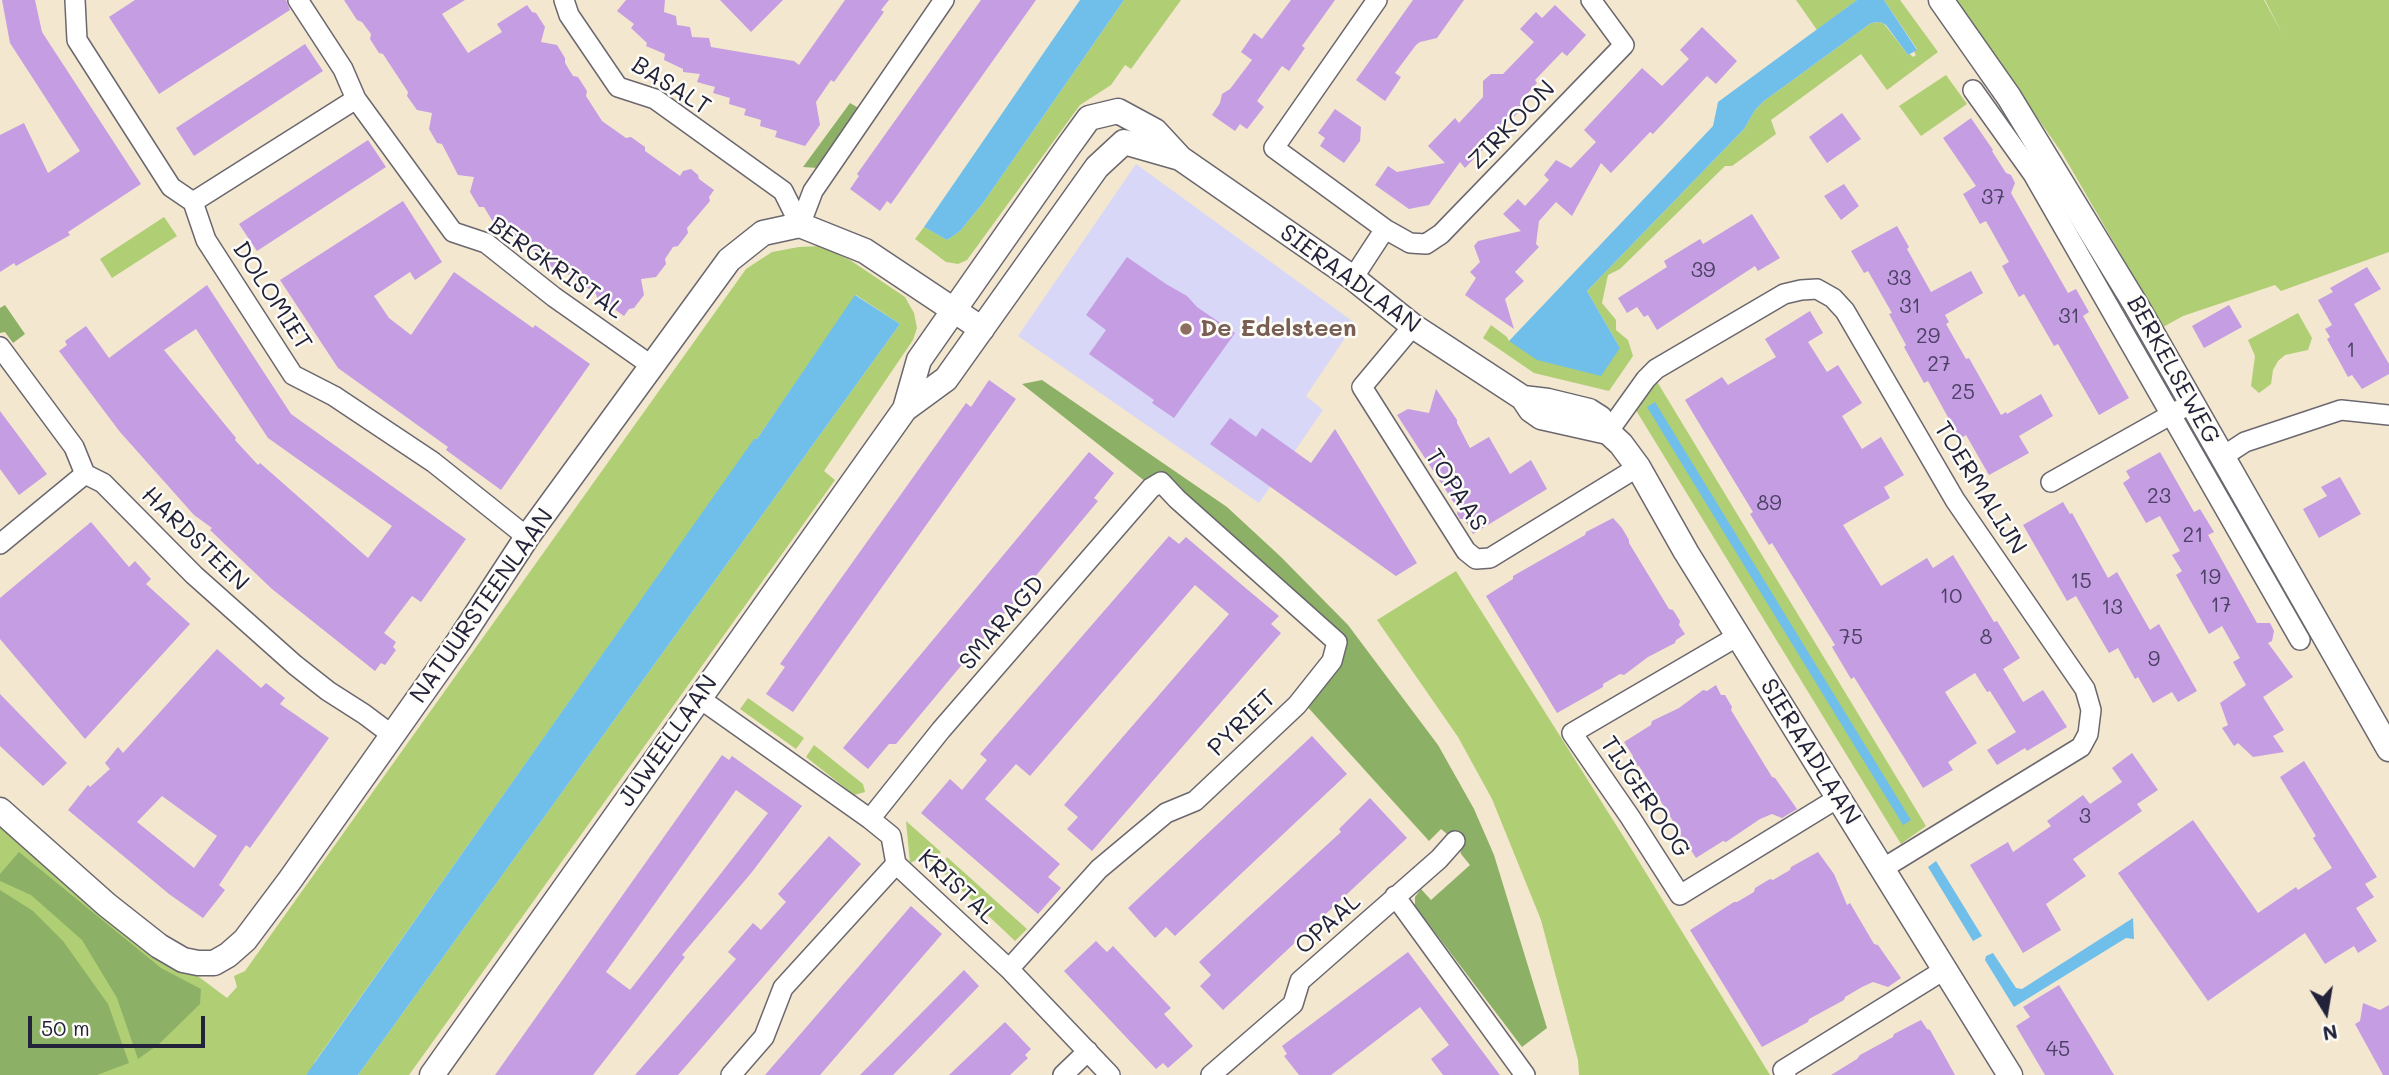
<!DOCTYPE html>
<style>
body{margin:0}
#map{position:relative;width:2389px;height:1075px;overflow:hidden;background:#f3e7cf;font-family:Mali,sans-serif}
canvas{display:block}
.north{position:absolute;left:2291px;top:977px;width:70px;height:70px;-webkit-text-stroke:5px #fdfcf7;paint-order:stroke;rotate:169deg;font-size:19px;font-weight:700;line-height:28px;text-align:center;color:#22223b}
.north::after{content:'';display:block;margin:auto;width:24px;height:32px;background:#22223b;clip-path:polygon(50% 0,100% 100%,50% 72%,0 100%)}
.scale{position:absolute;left:28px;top:1016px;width:177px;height:32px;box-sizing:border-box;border:4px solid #22223b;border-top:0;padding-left:9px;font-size:21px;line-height:24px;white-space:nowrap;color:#22223b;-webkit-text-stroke:5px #fdfcf7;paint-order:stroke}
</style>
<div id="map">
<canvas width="2389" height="1075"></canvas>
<div class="north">N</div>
<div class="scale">50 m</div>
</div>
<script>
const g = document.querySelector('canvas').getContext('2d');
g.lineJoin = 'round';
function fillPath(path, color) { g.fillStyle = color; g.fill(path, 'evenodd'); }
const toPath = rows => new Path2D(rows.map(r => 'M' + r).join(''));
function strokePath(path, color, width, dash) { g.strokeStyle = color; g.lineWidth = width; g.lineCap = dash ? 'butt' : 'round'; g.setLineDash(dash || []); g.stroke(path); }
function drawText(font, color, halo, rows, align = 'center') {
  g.font = font + ' Mali,sans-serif'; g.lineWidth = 5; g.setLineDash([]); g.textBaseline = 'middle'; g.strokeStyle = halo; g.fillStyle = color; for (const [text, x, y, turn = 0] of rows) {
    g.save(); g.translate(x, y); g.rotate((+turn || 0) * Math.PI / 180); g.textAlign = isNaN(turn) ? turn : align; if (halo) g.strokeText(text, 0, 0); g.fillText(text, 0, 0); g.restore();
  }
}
fillPath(toPath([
 [1136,164,1355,323,1306,396,1323,410,1259,503,1018,336]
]), '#d8d7f8');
fillPath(toPath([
 [1124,0,1181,0,1131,69,1125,65,1111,85,1080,105,967,260,958,264,946,262,915,239,924,227,947,240,960,231,983,203],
 [1796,0,1857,0,1817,30],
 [1884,0,1900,0,1938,52,1887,90,1861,54,1771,120,1776,134,1732,166,1725,166,1620,269,1608,275,1602,303,1616,320,1616,330,1628,340,1633,356,1609,391,1534,373,1483,338,1491,325,1507,337,1509,341,1620,348,1587,291,1744,129,1755,110,1764,101,1871,23,1880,22,1885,25,1908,55,1910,54,1913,57,1916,55,1914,52,1917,49],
 [1955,0,2264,0,2283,35,2265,0,2389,0,2389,252,2281,291,2275,285,2183,316,2163,327,2062,153],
 [1946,75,1967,104,1921,136,1899,106],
 [164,217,177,236,112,278,100,259],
 [820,246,850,260,905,297,914,313,917,328,913,340,824,471,835,480,409,1075,358,1075,900,324,856,295,757,439,754,440,314,1063,332,1075,0,1075,0,823,111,911,227,998,237,987,234,976,245,971,746,269,772,252,799,247],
 [2298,313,2312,338,2308,350,2285,355,2278,361,2273,370,2271,384,2259,393,2251,386,2255,356,2248,340],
 [1656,380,1926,826,1901,844,1634,407],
 [1456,571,1635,855,1770,1075,1579,1075,1578,1060,1541,920,1492,799,1458,737,1377,620],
 [748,698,804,738,796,749,740,709],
 [814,745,863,784,865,792,854,795,806,757],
 [906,821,941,852,932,862,925,856,910,863],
 [947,857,1027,929,1015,941,939,869]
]), '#b0ce74');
fillPath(toPath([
 [850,103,862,110,818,168,803,167],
 [5,305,25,334,13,343,5,332,0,333,0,308],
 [1042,380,1227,507,1281,557,1348,625,1438,745,1474,809,1494,855,1547,1028,1522,1047,1415,906,1415,897,1421,889,1431,900,1470,865,1461,854,1459,844,1441,829,1429,841,1304,703,1339,667,1345,644,1340,632,1159,476,1146,482,1022,384],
 [19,852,161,968,201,989,200,1004,159,1044,138,1059,117,998,82,940,31,895,0,881,0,874],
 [0,890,33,911,63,941,108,1004,129,1063,97,1075,0,1075]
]), '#8cb166');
fillPath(toPath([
 [1080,0,1124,0,983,203,960,231,947,240,924,227],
 [1857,0,1884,0,1917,50,1908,55,1886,25,1880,22,1871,23,1764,101,1755,110,1744,129,1587,291,1620,348,1601,376,1537,360,1509,341,1713,126,1718,102],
 [855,295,900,324,358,1075,306,1075,754,439,757,439],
 [1655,402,1911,820,1903,825,1647,407],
 [1936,861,1982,936,1973,941,1928,867],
 [2133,918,2134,939,2126,938,2014,1007,1985,960,1986,956,1993,953,2016,988,2022,989]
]), '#6fbfea');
fillPath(toPath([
 [2,0,35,0,42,32,141,184,68,232,70,235,16,266,14,263,0,272,0,135,24,123,48,173,80,151,10,43],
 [135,0,286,0,290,10,159,94,109,17],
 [344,0,465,0,442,14,468,53,502,32,497,24,527,5,532,12,536,13,545,27,541,42,557,45,565,58,565,63,573,76,578,77,587,91,586,96,602,121,626,138,631,137,645,147,645,151,680,176,683,171,691,169,698,175,699,179,714,190,709,197,710,201,687,228,688,233,678,246,673,247,665,259,666,264,656,277,641,279,644,295,634,308,629,309,624,316,609,305,605,306,598,301,596,294,561,270,556,270,543,261,542,256,530,247,525,248,499,225,496,227,484,207,479,207,470,192,474,177,458,175,442,144,437,143,429,129,432,113,417,110,407,96,408,92,383,54,379,53,370,39,371,34,362,22,357,20],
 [626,0,665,0,664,12,676,16,677,25,690,27,692,37,709,38,711,47,794,61,799,65,845,0,889,0,881,10,884,12,834,82,831,80,816,102,820,125,805,146,775,137,777,131,760,126,761,120,744,115,746,109,729,104,730,98,713,93,715,87,697,82,700,74,683,72,683,69,664,60,665,54,646,46,647,43,631,28,634,24,617,11],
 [720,0,783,0,751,32],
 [981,0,1036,0,891,204,887,201,880,211,850,189,859,176,857,174],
 [1291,0,1335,0,1302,46,1305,48,1289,71,1282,66,1257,101,1264,107,1247,129,1240,124,1235,131,1212,115,1220,103,1222,94,1230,89,1252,60,1241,52,1254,33,1262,39],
 [1413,0,1464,0,1437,38,1420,42,1416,45,1395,73,1401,77,1385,101,1356,80],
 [1555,5,1586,35,1567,56,1562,52,1535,80,1537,83,1528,93,1532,97,1512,119,1509,116,1482,144,1485,147,1465,168,1460,162,1429,205,1409,209,1375,185,1388,166,1397,172,1445,163,1428,146,1455,118,1459,123,1483,97,1483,81,1491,74,1503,74,1534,42,1520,29,1536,12,1542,18],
 [1702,27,1737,61,1716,84,1707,76,1653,134,1650,132,1611,173,1601,163,1572,216,1556,202,1539,221,1536,244,1539,247,1515,272,1524,281,1505,299,1514,329,1465,295,1476,278,1470,272,1480,262,1474,246,1478,241,1521,231,1503,214,1518,199,1525,206,1549,180,1544,175,1556,160,1571,168,1596,142,1584,130,1642,68,1662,86,1689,59,1680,50],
 [305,44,323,71,194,156,176,128],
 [1335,109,1361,127,1360,141,1344,163,1320,146,1325,138,1318,133],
 [1842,113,1861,139,1827,163,1809,137],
 [1971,118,1993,150,1992,151,2006,173,2011,175,2015,183,2011,193,2068,293,2076,289,2089,312,2083,316,2129,398,2099,415,2058,344,2054,346,2024,294,2019,297,2002,266,2009,262,1986,221,1980,224,1963,194,1976,186,1943,138],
 [368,140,386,167,257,251,239,224],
 [1844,184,1859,206,1841,220,1824,196],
 [403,201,442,262,415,280,410,272,374,296,389,318,411,335,454,272,533,328,535,325,590,364,501,490,446,450,448,447,338,368,280,280],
 [1752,214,1780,258,1758,271,1755,266,1657,330,1648,315,1644,317,1637,307,1627,313,1618,298,1667,267,1664,261,1700,239,1703,244],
 [1897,226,1909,247,1907,249,1931,292,1971,271,1983,293,1945,315,1949,322,1946,324,1966,359,1969,358,2001,415,2006,412,2007,414,2041,394,2053,416,2019,436,2029,453,1989,475,1966,435,1960,439,1928,381,1924,383,1904,347,1906,345,1889,314,1892,313,1868,271,1864,273,1851,251],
 [1127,257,1166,284,1187,296,1197,307,1235,333,1174,418,1152,403,1154,400,1089,354,1106,330,1086,315],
 [2367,267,2381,289,2354,304,2389,364,2389,374,2362,389,2352,375,2348,377,2327,339,2330,337,2325,329,2332,325,2318,300,2333,292,2330,288],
 [207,285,291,414,466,539,421,602,412,596,384,633,396,642,393,647,396,650,385,665,381,663,375,671,272,589,210,530,212,528,194,515,120,432,59,351,67,345,65,341,86,326,109,358],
 [196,329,268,438,392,526,368,558,260,463,258,465,235,440,236,438,164,350],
 [2229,305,2242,327,2204,348,2192,326],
 [1810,311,1823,333,1808,342,1827,372,1838,365,1862,403,1842,416,1862,449,1881,437,1904,475,1884,487,1890,498,1843,525,1858,549,1881,586,1927,558,1933,568,1953,555,1994,622,1997,621,2020,658,2003,669,2023,702,2043,690,2067,727,2027,751,2025,748,1997,765,1987,750,2016,732,1990,691,1987,692,1975,673,1945,692,1977,743,1948,762,1953,770,1923,788,1854,677,1851,679,1832,647,1835,645,1772,543,1769,545,1750,514,1753,512,1685,400,1722,377,1728,385,1776,357,1765,339],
 [989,380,1016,399,793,712,766,694,785,667,780,664,966,403,971,407],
 [1436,389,1457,420,1457,423,1470,448,1489,437,1510,474,1531,460,1547,489,1473,534,1464,519,1460,519,1457,514,1458,509,1397,415,1408,409,1429,413],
 [0,411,47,474,19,495,0,469],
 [1230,418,1256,437,1262,428,1311,463,1335,429,1417,563,1396,576,1210,444],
 [1089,452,1114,473,1094,498,1098,501,896,744,889,744,868,769,843,748],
 [2160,452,2194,512,2200,509,2214,532,2208,535,2257,623,2270,623,2274,631,2272,641,2268,643,2293,677,2263,697,2284,730,2273,736,2284,752,2253,757,2238,743,2234,746,2222,728,2228,725,2220,703,2246,685,2233,662,2240,658,2222,626,2209,634,2176,575,2182,571,2172,555,2180,551,2160,516,2146,523,2123,483,2130,478,2126,471],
 [2340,477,2361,514,2319,538,2303,509,2327,496,2321,487],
 [2063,502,2070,514,2072,513,2108,578,2117,572,2150,630,2159,624,2197,691,2178,702,2172,692,2153,703,2138,677,2135,679,2118,648,2109,653,2076,596,2067,601,2023,525],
 [1613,518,1622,528,1629,540,1629,543,1669,609,1673,610,1680,621,1679,625,1685,634,1676,640,1675,643,1648,657,1624,675,1620,674,1603,684,1603,687,1557,713,1486,596,1513,579,1513,576,1585,535,1586,532],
 [91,522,129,567,135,561,151,579,146,584,190,624,85,739,0,639,0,598],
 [1169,536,1179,544,1186,537,1242,585,1279,616,1271,624,1281,633,1092,851,1067,829,1078,817,1064,805,1229,614,1195,585,1030,776,1016,764,985,799,1060,864,1048,877,1061,888,1038,914,921,813,950,779,962,790,987,760,980,754],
 [217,649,261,688,266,683,285,698,280,704,329,738,250,848,246,845,219,885,225,890,203,918,169,894,68,810,88,785,90,787,110,769,105,763,118,747,123,753],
 [162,796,217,836,194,868,137,822],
 [1716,685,1721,695,1725,695,1732,707,1731,710,1772,777,1775,778,1797,809,1782,818,1772,814,1760,819,1726,842,1723,841,1696,858,1687,844,1679,841,1681,834,1639,766,1631,764,1633,756,1624,742,1651,725,1652,721,1679,708,1703,690,1707,691],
 [0,694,67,763,43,786,0,746],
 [1312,736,1347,774,1175,936,1166,927,1155,938,1128,908],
 [2132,753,2158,790,2137,804,2142,811,2073,859,2086,876,2046,904,2061,930,2023,953,1970,865,2008,842,2013,852,2051,826,2047,821,2083,795,2090,804,2122,782,2112,768],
 [722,755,729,760,732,756,802,806,752,872,682,955,685,957,593,1075,495,1075],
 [736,790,768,813,630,990,606,972],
 [2304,761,2377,877,2365,884,2374,897,2356,908,2377,941,2358,953,2354,946,2325,964,2305,933,2208,1001,2118,873,2193,820,2258,913,2296,887,2298,890,2332,868,2313,838,2316,836,2280,777],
 [1370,798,1407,838,1223,1010,1200,986,1211,975,1199,962,1341,832,1339,829],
 [829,836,861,864,678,1075,635,1075,736,959,728,952,753,923,761,930,786,902,778,894],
 [1818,852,1834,874,1847,905,1850,903,1874,944,1878,945,1901,978,1888,987,1873,982,1862,987,1845,997,1844,1000,1809,1019,1808,1022,1762,1047,1690,930,1734,902,1737,902,1754,892,1755,888,1770,879,1773,880,1790,870,1791,867],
 [911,906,942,934,820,1075,765,1075],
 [1096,941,1107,952,1113,946,1171,1008,1164,1014,1193,1046,1168,1068,1163,1063,1156,1069,1064,971],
 [1408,952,1500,1075,1443,1075,1431,1059,1449,1045,1420,1007,1331,1075,1299,1075,1284,1056,1287,1054,1282,1046],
 [964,970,979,986,893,1075,860,1075],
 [2059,985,2091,1037,2114,1075,2045,1075,2016,1026,2030,1017,2023,1007],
 [2363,1003,2380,1010,2389,1005,2389,1075,2383,1075,2355,1024,2360,1021],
 [1921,1020,1927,1029,1930,1030,1955,1075,1831,1075,1857,1059,1860,1055,1893,1037,1894,1034],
 [1005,1022,1031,1049,1025,1055,1028,1058,1010,1075,949,1075]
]), '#c59de2');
const minor = toPath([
 [75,0,77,40,171,187,193,202,206,240,293,375,334,396,433,462,527,537],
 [298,0,343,69,356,99,453,232,486,243,554,297,652,366],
 [564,0,569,15,618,87,655,99,783,191,800,225],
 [1377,0,1274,148,1385,229,1410,243,1426,244,1441,234,1624,45,1591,0],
 [1973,90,2033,174,2300,640],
 [193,202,356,99],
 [800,225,813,191,944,0],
 [1353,278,1385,229],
 [1413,326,1362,387,1466,551,1476,559,1490,558,1638,467],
 [0,347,74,447,85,474,103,483,194,575,295,665,328,691,364,714,392,735],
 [1608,432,1646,379,1656,369,1784,294,1801,290,1817,289,1833,298,1845,311,1955,500,2085,689,2091,710,2088,734,2081,747,1882,869],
 [2222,457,2245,442,2341,410,2389,415],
 [2051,482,2181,409],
 [0,544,85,474],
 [1738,636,1572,733,1630,817,1680,895,1838,798],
 [699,698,870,819,891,836,896,864,1009,969,1110,1075],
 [870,819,941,730,1151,488,1161,482,1177,499,1337,642,1332,661,1297,705,1195,801,1166,813,1099,869,1009,969],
 [1395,896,1525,1075],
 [731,1075,764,1037,783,988,896,864],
 [1063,1075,1088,1051],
 [1211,1075,1293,1004,1300,981,1439,859,1455,841],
 [1786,1075,1783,1070,1944,970]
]);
const tertiary = toPath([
 [1941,0,2009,97,2136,305,2389,749],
 [1523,398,1548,401,1589,411,1600,418,1608,432,1621,444,1638,467,1686,552,2010,1075],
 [905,409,919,360,1068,147,1089,118,1118,111,1155,131,1180,158,1353,278,1413,326,1523,398,1531,410,1541,417,1608,432],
 [0,810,107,905,159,946,183,960,198,963,214,963,228,955,245,940,290,880,459,641,527,537,729,260,763,233,800,225,865,251,982,329],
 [432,1075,905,409,946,379,1097,167,1124,142,1180,158]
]);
strokePath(minor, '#6b676f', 22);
strokePath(tertiary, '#6b676f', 27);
strokePath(minor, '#fff', 19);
strokePath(tertiary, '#fff', 24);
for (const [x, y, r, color] of [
 [1186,329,7,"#8d6e63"]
]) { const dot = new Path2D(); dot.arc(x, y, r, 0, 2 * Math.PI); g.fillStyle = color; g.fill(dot); strokePath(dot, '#fdfcf7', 2.5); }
drawText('21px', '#4b4165', null, [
 ["37",1993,198],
 ["39",1703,271],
 ["33",1899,279],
 ["31",1910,307],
 ["31",2069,317],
 ["29",1928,337],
 ["1",2351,351],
 ["27",1939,365],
 ["25",1963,393],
 ["23",2159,497],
 ["89",1769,504],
 ["21",2193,536],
 ["19",2210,578],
 ["15",2081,582],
 ["10",1951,597],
 ["17",2221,606],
 ["13",2112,608],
 ["75",1851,638],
 ["8",1986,638],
 ["9",2154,660],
 ["3",2085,817],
 ["45",2058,1050]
]);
drawText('24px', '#22223b', '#fdfcf7', [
 ["BASALT",671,86,32],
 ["ZIRKOON",1512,125,-46],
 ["BERGKRISTAL",556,268,35],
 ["SIERAADLAAN",1350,279,36],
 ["DOLOMIET",272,296,57],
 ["BERKELSEWEG",2173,370,61],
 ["TOERMALIJN",1980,488,58],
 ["TOPAAS",1456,490,57],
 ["HARDSTEEN",195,539,44],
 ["NATUURSTEENLAAN",482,606,-55],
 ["SMARAGD",1002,623,-49],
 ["PYRIET",1242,723,-44],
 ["JUWEELLAAN",668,741,-55],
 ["SIERAADLAAN",1810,752,58],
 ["TIJGEROOG",1645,797,56],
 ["KRISTAL",957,887,43],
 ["OPAAL",1328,924,-42]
]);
drawText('bold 24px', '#785e54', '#fdfcf7', [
 ["De Edelsteen",1200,329]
], 'left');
</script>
